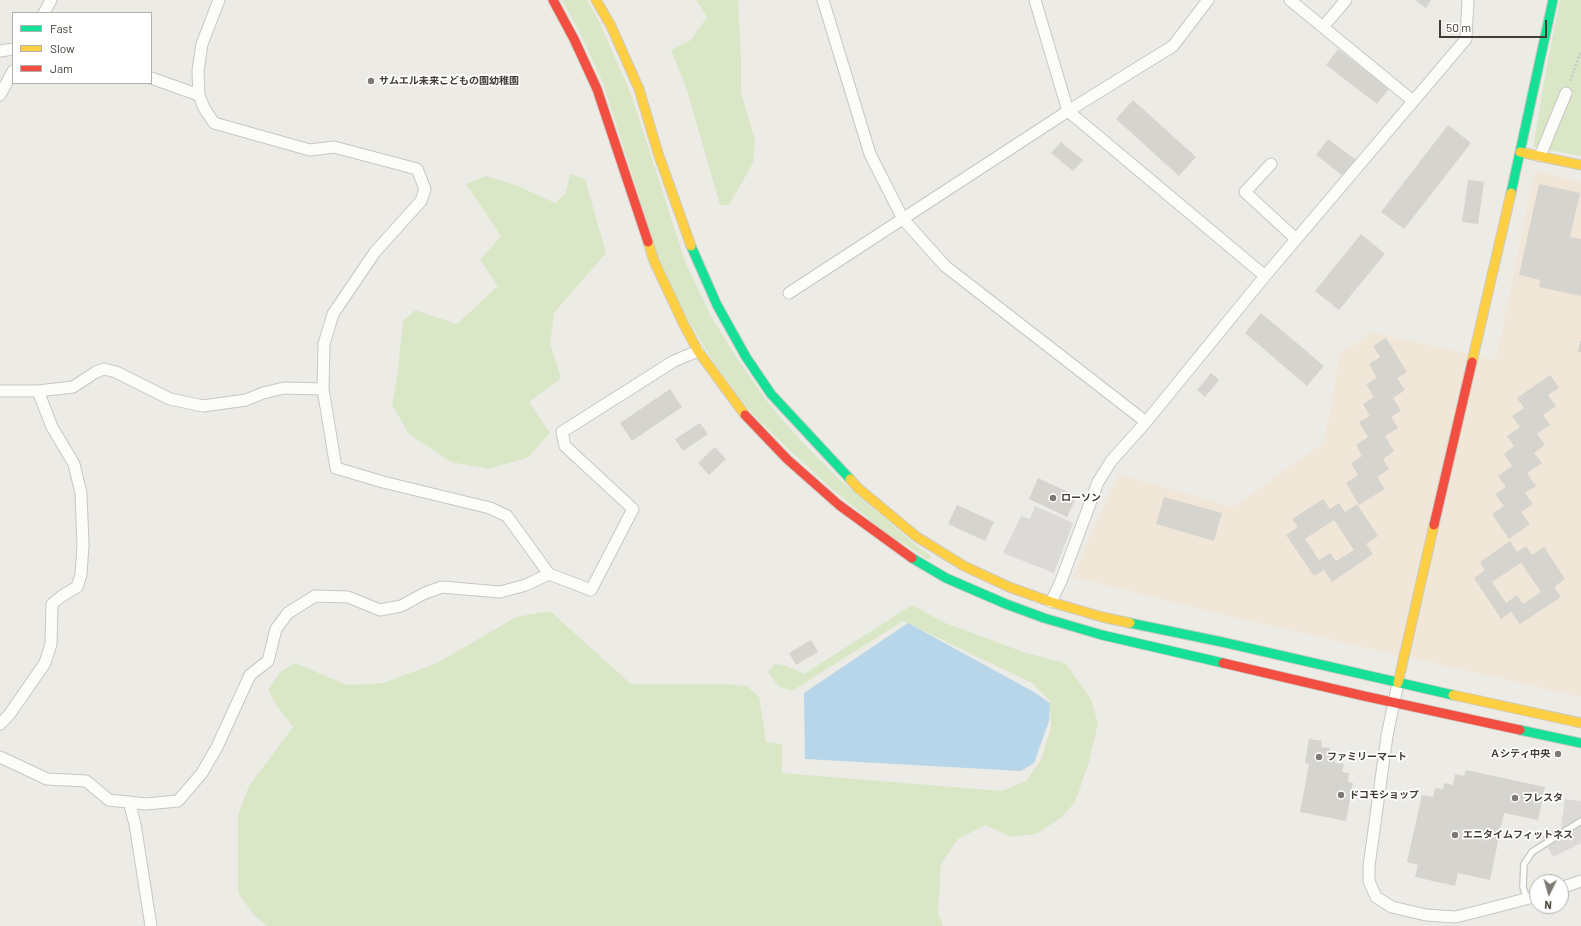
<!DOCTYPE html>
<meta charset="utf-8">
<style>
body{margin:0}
#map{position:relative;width:1581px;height:926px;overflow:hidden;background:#ecebe6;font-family:Barlow,sans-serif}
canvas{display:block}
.legend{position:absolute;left:12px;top:12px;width:140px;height:72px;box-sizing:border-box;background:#fff;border:1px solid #b3b1ad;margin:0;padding:5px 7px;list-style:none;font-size:12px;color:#423c33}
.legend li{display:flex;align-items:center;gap:8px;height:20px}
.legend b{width:20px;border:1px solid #b3b1ad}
.north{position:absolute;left:1529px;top:874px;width:40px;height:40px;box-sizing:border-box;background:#fff;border:1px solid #b3b1ad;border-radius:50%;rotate:185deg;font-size:11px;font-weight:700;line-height:16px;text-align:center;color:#423c33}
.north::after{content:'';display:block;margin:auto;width:14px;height:18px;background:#7e7972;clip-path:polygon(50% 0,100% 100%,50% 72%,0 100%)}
.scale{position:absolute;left:1439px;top:20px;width:108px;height:18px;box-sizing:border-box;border:2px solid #423c33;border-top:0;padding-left:5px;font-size:12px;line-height:14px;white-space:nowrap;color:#423c33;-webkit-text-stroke:3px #fff;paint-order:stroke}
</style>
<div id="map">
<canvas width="1581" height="926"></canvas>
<ul class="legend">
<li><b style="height:5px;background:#16e098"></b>Fast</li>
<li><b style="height:5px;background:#ffcf43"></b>Slow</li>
<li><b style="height:5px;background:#f24e42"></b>Jam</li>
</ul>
<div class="north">N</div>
<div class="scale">50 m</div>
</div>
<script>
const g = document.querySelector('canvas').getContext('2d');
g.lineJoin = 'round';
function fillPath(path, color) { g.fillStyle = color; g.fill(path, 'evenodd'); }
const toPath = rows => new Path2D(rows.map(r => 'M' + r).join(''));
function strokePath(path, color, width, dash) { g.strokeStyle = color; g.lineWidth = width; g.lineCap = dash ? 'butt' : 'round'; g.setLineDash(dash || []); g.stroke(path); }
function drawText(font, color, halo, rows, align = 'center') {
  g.font = font + ' Barlow,"Noto Sans JP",sans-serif'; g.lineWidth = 3.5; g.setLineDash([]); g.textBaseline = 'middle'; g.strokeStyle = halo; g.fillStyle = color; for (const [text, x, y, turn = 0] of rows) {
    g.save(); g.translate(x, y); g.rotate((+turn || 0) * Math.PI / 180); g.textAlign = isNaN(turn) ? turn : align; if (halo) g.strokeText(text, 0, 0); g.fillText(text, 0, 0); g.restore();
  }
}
fillPath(toPath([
 [1543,172,1581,182,1581,697,1219,614,1073,577,1094,526,1119,474,1233,507,1324,442,1340,354,1372,332,1496,360,1534,174]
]), '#f0e7d8');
fillPath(toPath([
 [562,0,587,0,599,21,632,97,686,264,711,316,737,358,769,404,801,441,840,480,917,546,931,556,929,560,885,532,832,489,787,448,748,409,714,363,679,305,657,253,603,83,580,33],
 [696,0,738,0,741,56,741,93,755,140,753,163,729,205,720,205,686,87,671,50,691,40,707,17],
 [1560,0,1581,0,1581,156,1533,147,1548,60],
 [570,174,585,179,606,253,554,313,550,344,561,378,529,402,550,433,527,458,489,469,451,462,409,434,392,405,397,378,403,321,415,310,457,324,498,286,480,260,501,236,466,184,486,176,518,186,555,203,566,193],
 [912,605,945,623,1026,653,1065,663,1091,699,1098,723,1089,762,1075,802,1062,817,1036,834,1012,837,985,825,958,839,941,864,938,913,943,926,267,926,254,915,238,893,238,815,249,786,293,727,277,706,268,690,280,672,295,663,347,685,383,683,437,663,516,617,550,611,631,684,726,684,747,686,759,697,766,742,782,744,782,773,1002,791,1026,781,1041,760,1051,728,1050,701,1032,683,903,621,792,691,779,687,768,672,775,664,787,666,804,674]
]), '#d9e7c6');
fillPath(toPath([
 [1035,506,1073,523,1054,573,1003,553,1021,516,1030,519],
 [1565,799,1581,801,1581,843,1553,857,1542,837,1561,828]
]), '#dcdad6');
fillPath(toPath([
 [908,623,1034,692,1050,703,1049,721,1034,763,1021,771,805,759,804,693]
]), '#b7d6ea');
fillPath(toPath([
 [1415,0,1431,0,1426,8],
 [1338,49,1389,89,1377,104,1326,65],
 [1133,100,1196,157,1179,176,1116,119],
 [1448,125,1471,143,1404,229,1381,212],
 [1328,139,1356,160,1343,176,1316,155],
 [1061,142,1083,160,1073,171,1051,153],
 [1468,180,1484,182,1478,224,1462,222],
 [1539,184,1580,193,1570,237,1581,239,1581,296,1539,287,1540,280,1519,275],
 [1361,234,1385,254,1339,310,1315,291],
 [1261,313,1324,366,1307,386,1245,333],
 [1386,338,1407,372,1397,378,1405,390,1393,398,1401,411,1391,417,1398,428,1385,436,1394,451,1383,459,1389,469,1377,477,1385,489,1359,505,1346,483,1358,475,1351,463,1362,456,1356,445,1368,437,1359,422,1370,416,1363,404,1374,397,1366,384,1377,378,1369,364,1380,357,1373,346],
 [1580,341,1581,341,1581,352,1578,352],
 [1211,373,1219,380,1205,397,1197,390],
 [1550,375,1559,388,1548,395,1556,406,1543,415,1550,425,1537,434,1545,445,1534,453,1542,463,1527,473,1536,486,1525,493,1533,504,1521,512,1530,524,1509,539,1492,514,1504,506,1495,494,1506,487,1498,476,1512,466,1504,454,1514,446,1507,436,1520,427,1512,416,1524,408,1517,398],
 [670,389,682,407,632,441,620,423],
 [700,423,708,434,683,451,675,439],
 [715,447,726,459,709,475,698,463],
 [1038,478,1077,496,1067,517,1029,499],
 [1164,497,1222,513,1214,541,1156,524],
 [1323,499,1330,509,1339,503,1345,512,1357,504,1378,536,1366,544,1373,554,1332,582,1324,570,1314,576,1286,535,1298,527,1292,519],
 [1334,520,1354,550,1336,561,1330,553,1319,560,1305,539],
 [957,505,994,522,985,541,948,524],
 [1510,541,1517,552,1526,546,1532,555,1544,547,1565,579,1554,587,1561,597,1520,624,1511,612,1501,619,1474,578,1485,570,1480,562],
 [1521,563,1541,592,1523,604,1517,595,1506,603,1492,582],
 [811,640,818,652,796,665,789,653],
 [1309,739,1322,741,1321,747,1330,748,1328,755,1336,757,1335,763,1344,764,1342,772,1349,773,1348,782,1353,783,1346,821,1300,812,1309,764,1305,763],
 [1466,770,1545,787,1538,820,1504,813,1490,880,1458,873,1455,886,1415,877,1418,865,1407,862,1422,795,1433,797,1435,788,1443,789,1444,783,1453,785,1455,774,1464,776]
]), '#d6d4ce');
const lane = toPath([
 [1527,900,1523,887,1524,864,1532,852,1581,821]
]);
const street = toPath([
 [219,0,202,44,198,71,199,95,204,108,214,123,310,150,334,147,417,169,425,189,421,201,375,252,333,314,324,344,323,389,336,468,383,482,490,508,507,516,549,574],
 [823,0,870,154,903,219,945,266,1146,422],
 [1035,0,1068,111,1265,276],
 [1290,0,1413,101],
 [44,13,51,0],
 [1323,27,1346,0],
 [0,51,13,49],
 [151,78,199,95],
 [0,95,13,71],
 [1540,156,1566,93],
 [1271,164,1245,192,1296,239],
 [789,293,1068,111,1173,46,1208,0],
 [0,391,38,391,73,387,96,372,104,369,116,372,170,399,203,406,246,400,263,393,284,388,323,389],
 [1051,602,1061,581,1098,482,1112,460,1146,422,1265,276,1466,39,1468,0],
 [1398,683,1387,736,1369,866,1369,881,1376,897,1392,907,1426,915,1455,917,1476,912,1537,896],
 [0,724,9,715,45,663,51,644,52,604,62,596,77,587,81,575,83,545,81,493,74,464,52,427,38,391],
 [0,757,47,779,86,781,109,800,146,804,178,801,202,773,217,747,250,675,268,661,276,629,288,613,315,596,348,597,380,610,401,606,425,593,442,587,500,592,526,585,549,574,591,590,633,509,565,446,562,432,674,361,698,351],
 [129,802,135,824,151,926],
 [1561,888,1581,881]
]);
const fast = toPath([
 [1511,193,1553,0],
 [691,246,717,305,746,357,771,394,850,479],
 [912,558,946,578,1006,604,1044,618,1102,635,1223,663],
 [1130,623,1222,642,1453,695],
 [1520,730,1581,743]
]);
const slow = toPath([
 [596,0,611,26,639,89,658,153,691,246],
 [1520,152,1581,165],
 [648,242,654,261,683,323,698,351,745,415],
 [1472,362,1511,193],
 [850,479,858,488,917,537,964,566,1009,587,1051,602,1102,617,1130,623],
 [1398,683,1434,525],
 [1453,695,1581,723]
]);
const jam = toPath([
 [553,0,574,39,597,89,648,242],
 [745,415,787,459,839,505,912,558],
 [1434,525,1472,362],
 [1223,663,1364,696,1520,730]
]);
strokePath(lane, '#c9c7c2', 8);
strokePath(street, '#c9c7c2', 13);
strokePath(fast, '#cdcabf', 11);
strokePath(slow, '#cdcabf', 11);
strokePath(jam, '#cdcabf', 11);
strokePath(toPath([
 [1570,81,1581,51]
]), '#cbc9c5', 2.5, [2, 2]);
strokePath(lane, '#fcfcfb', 5.5);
strokePath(street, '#fcfcfb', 11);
strokePath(fast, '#16e098', 9);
strokePath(slow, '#ffcf43', 9);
strokePath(jam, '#f24e42', 9);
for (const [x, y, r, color] of [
 [371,81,4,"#7e7972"],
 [1053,498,4,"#7e7972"],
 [1558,754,4,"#7e7972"],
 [1319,757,4,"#7e7972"],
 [1341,795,4,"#7e7972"],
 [1515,798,4,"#7e7972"],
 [1455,835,4,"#7e7972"]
]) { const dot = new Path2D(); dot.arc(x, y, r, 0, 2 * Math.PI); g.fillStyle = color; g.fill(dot); strokePath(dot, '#fff', 1.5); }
drawText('bold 10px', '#423c33', '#fff', [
 ["サムエル未来こどもの園幼稚園",379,81],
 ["ローソン",1061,498],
 ["Ａシティ中央",1550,754,"right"],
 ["ファミリーマート",1327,757],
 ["ドコモショップ",1349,795],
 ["フレスタ",1523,798],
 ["エニタイムフィットネス",1463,835]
], 'left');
</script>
